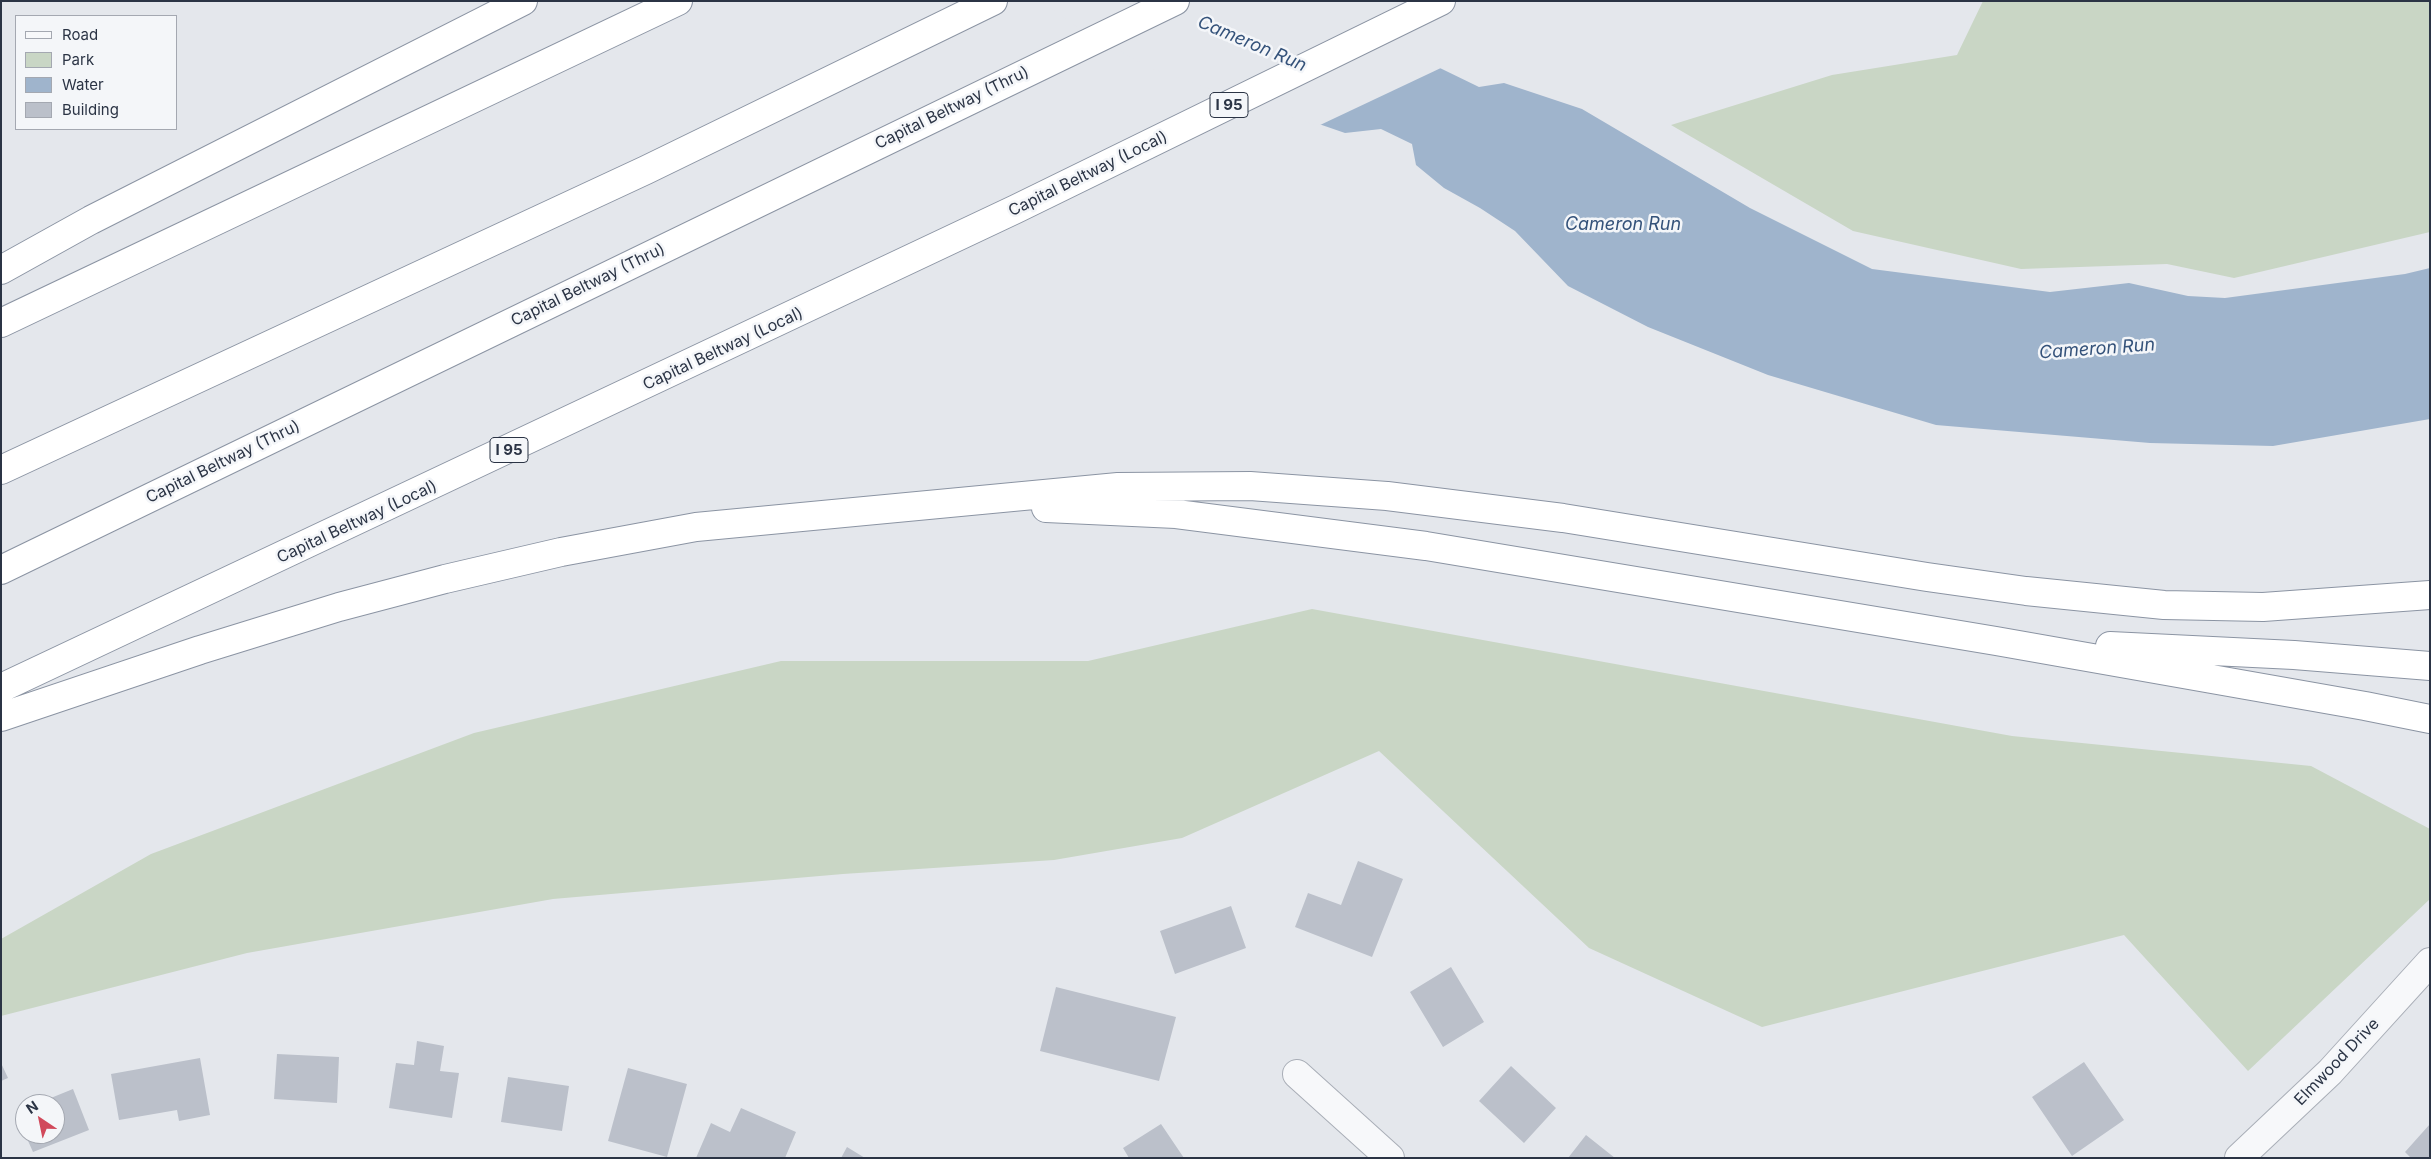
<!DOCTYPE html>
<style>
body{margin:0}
#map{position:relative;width:2431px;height:1159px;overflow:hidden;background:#e4e7ec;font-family:Inter,sans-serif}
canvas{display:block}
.frame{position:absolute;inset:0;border:2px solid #2b3445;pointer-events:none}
.legend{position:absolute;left:15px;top:15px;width:162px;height:115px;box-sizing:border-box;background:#f4f6f9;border:1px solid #a4a8b1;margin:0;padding:6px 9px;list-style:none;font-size:15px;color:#2b3445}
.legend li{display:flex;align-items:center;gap:10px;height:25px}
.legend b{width:25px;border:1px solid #a4a8b1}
.north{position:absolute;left:15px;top:1094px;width:50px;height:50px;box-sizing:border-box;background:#f4f6f9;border:1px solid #a4a8b1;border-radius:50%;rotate:326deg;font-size:14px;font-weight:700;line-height:20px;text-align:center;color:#2b3445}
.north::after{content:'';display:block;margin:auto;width:18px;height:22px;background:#d1495b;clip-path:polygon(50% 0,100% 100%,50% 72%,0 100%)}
</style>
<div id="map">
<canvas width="2431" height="1159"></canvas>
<div class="frame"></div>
<ul class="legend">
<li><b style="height:6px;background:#f7f8fa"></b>Road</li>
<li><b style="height:14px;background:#c9d6c5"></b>Park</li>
<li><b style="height:14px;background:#9fb4cc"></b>Water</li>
<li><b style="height:14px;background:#bbc0ca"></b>Building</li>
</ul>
<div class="north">N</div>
</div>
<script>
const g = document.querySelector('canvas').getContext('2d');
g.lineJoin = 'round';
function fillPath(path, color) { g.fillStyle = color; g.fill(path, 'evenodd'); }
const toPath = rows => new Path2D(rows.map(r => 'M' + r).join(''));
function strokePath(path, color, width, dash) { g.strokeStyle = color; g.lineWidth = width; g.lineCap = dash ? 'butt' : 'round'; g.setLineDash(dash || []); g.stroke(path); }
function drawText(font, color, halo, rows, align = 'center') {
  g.font = font + ' Inter,sans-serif'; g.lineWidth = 5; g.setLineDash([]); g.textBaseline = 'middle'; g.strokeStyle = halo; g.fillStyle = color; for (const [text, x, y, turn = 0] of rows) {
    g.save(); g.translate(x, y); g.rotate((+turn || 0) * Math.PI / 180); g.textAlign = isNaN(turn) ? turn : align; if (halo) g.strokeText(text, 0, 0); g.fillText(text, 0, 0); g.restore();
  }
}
fillPath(toPath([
 [1983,1,2430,1,2430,232,2234,278,2167,264,2021,269,1853,231,1671,125,1832,75,1957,55],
 [1312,609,2012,736,2311,766,2430,829,2430,899,2248,1071,2124,935,1762,1027,1589,948,1379,751,1182,838,1054,860,843,874,553,899,247,953,1,1016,1,939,151,854,474,733,781,661,1088,661]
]), '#c9d6c5');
fillPath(toPath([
 [1302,1,1479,87,1504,83,1582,109,1750,208,1872,269,2050,292,2129,283,2188,296,2225,298,2405,274,2430,268,2430,419,2273,446,2150,443,1936,425,1768,375,1648,327,1568,286,1515,231,1480,208,1444,188,1416,165,1412,144,1381,129,1345,133,1151,66]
]), '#9fb4cc');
fillPath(toPath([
 [1041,1,1307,1,1443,67,1318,126,1150,68,1074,25]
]), '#e4e7ec');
fillPath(toPath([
 [1358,861,1403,879,1372,957,1295,927,1308,893,1341,905],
 [1231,906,1246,948,1175,974,1160,931],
 [1451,967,1484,1022,1443,1047,1410,992],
 [1056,987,1176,1017,1159,1081,1040,1051],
 [417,1041,444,1046,440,1071,459,1073,452,1118,389,1108,396,1063,414,1065],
 [277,1054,339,1057,337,1103,274,1099],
 [200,1058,210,1115,179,1121,177,1110,119,1120,111,1074],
 [2084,1062,2124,1120,2072,1156,2032,1097],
 [1,1063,8,1078,1,1081],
 [1511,1066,1556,1108,1524,1143,1479,1101],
 [628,1068,687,1084,667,1157,608,1141],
 [508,1077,569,1086,562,1131,501,1122],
 [73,1089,89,1130,33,1152,25,1134,55,1134,55,1104,36,1104],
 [25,1108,25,1133,16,1112],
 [741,1108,796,1132,785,1158,696,1158,711,1123,730,1132],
 [1161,1124,1184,1158,1129,1158,1123,1148],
 [2430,1124,2430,1158,2411,1158,2405,1152],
 [1586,1135,1615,1158,1568,1158],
 [847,1147,865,1158,841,1158]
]), '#bbc0ca');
const minor = toPath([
 [1297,1074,1390,1158]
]);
const tertiary = toPath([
 [2239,1158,2330,1072,2430,962]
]);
const motorway = toPath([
 [1,270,91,220,523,1],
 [1,323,678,1],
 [1,470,646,170,993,1],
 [1046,508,1176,514,1426,546,1996,641,2365,706,2430,719],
 [1,570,1175,1],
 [2110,646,2294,655,2430,666],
 [1,688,1016,209,1441,1],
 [1,717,200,650,339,607,445,579,561,552,696,527,1118,487,1250,486,1387,496,1563,518,1927,577,2026,591,2164,605,2263,607,2430,595]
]);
strokePath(minor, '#a9aeb7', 30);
strokePath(tertiary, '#a9aeb7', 30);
strokePath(motorway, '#8b94a3', 30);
strokePath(minor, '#f7f8fa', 28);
strokePath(tertiary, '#f7f8fa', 28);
strokePath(motorway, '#fff', 28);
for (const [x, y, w] of [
 [1229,105,38],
 [509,450,38]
]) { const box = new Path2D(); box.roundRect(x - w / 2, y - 12.5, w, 25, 4); g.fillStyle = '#f4f6f9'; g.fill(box); strokePath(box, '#2b3445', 1); }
drawText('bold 15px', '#2b3445', null, [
 ["I 95",1229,105],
 ["I 95",509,450]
]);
drawText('16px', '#2b3445', '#f4f6f9', [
 ["Capital Beltway (Thru)",952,108,-26],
 ["Capital Beltway (Local)",1088,174,-26],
 ["Capital Beltway (Thru)",588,285,-26],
 ["Capital Beltway (Local)",723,349,-25],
 ["Capital Beltway (Thru)",223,462,-26],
 ["Capital Beltway (Local)",357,522,-25],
 ["Elmwood Drive",2337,1062,-46]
]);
drawText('italic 18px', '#34527a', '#f4f6f9', [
 ["Cameron Run",1252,44,23],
 ["Cameron Run",1623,225],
 ["Cameron Run",2097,349,-4]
]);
</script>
